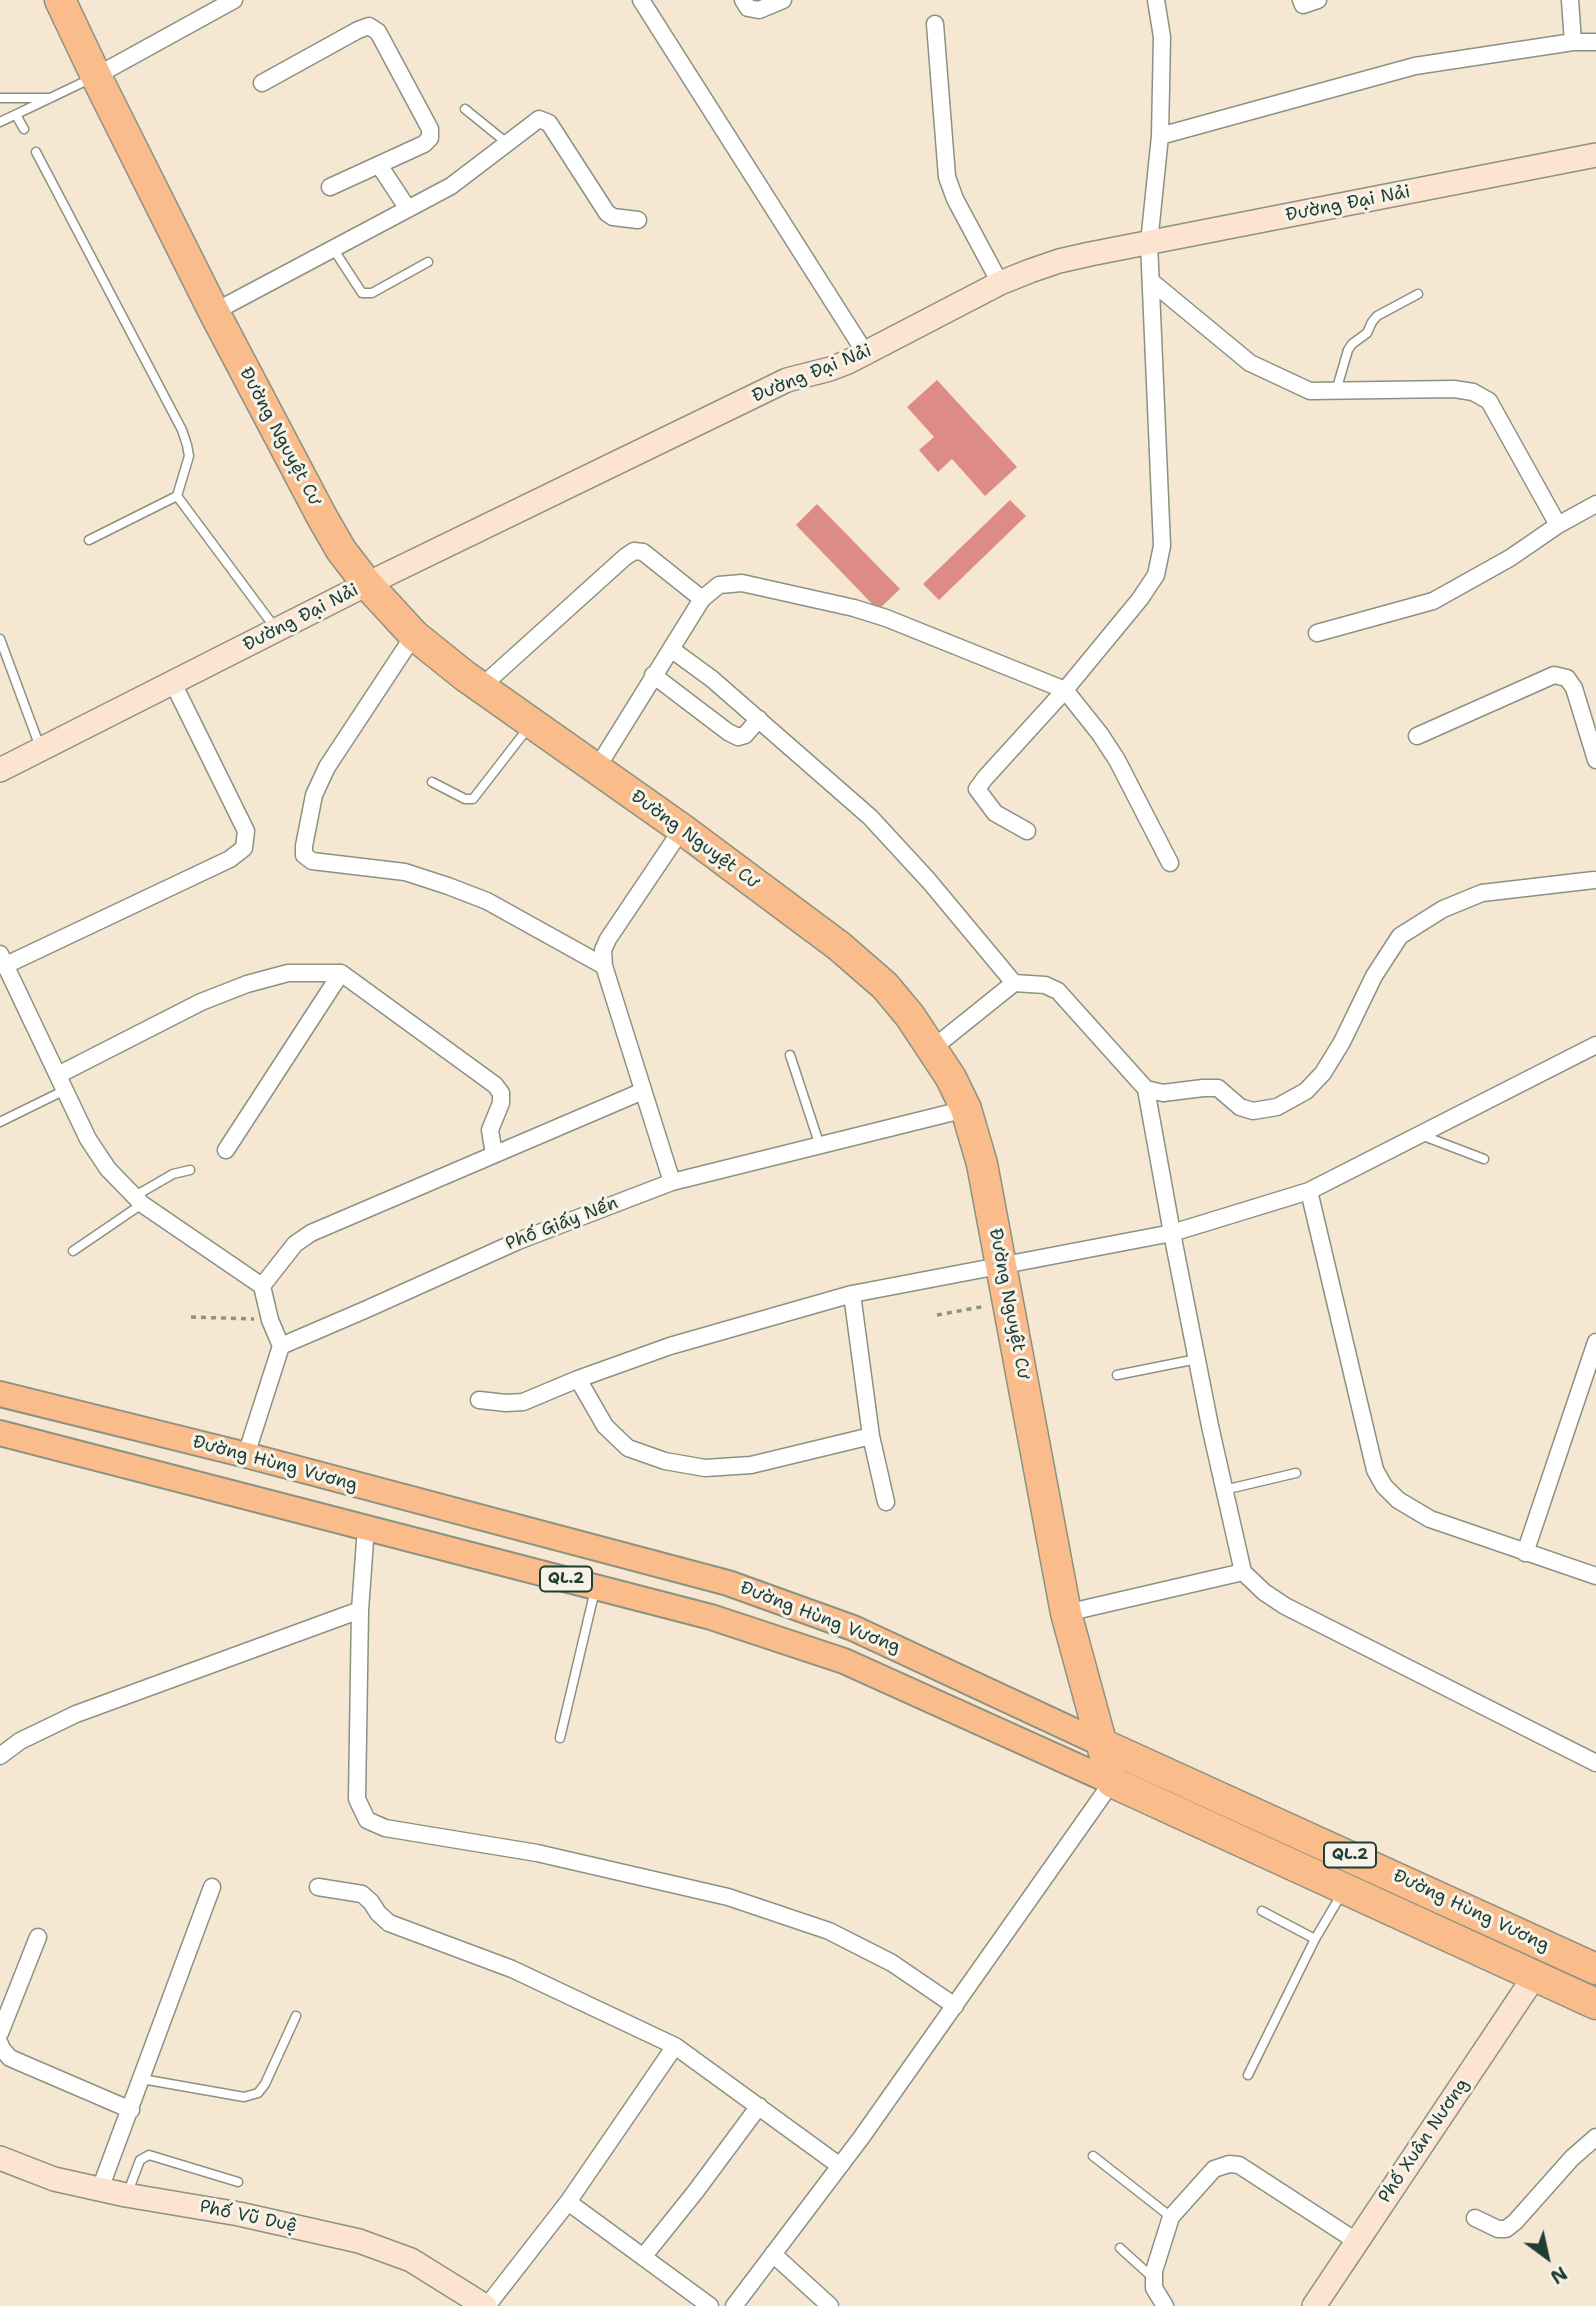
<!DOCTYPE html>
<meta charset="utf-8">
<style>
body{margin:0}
#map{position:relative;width:1596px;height:2306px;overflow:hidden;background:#f5e7d1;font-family:"Shantell Sans",sans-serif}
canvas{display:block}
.north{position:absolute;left:1512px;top:2222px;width:70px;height:70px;-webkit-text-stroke:5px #f7f3e8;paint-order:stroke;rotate:147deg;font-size:19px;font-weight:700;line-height:28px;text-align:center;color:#1f3d34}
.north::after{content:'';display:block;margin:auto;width:24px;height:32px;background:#1f3d34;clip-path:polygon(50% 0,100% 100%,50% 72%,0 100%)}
</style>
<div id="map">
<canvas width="1596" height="2306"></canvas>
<div class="north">N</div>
</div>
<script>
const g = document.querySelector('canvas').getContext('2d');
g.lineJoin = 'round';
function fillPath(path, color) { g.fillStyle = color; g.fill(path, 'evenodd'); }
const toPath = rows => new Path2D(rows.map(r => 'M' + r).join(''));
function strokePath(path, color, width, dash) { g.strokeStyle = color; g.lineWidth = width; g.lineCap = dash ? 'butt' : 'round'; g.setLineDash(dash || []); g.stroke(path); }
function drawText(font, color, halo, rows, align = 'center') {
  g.font = font + ' "Shantell Sans",sans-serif'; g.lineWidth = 6; g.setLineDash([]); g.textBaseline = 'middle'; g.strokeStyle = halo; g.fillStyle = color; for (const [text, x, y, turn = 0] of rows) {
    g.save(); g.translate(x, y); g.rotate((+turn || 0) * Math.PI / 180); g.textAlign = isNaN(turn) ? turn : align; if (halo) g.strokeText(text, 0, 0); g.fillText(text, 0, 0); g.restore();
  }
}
fillPath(toPath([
 [937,380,1017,467,985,496,952,459,938,472,919,450,934,437,907,407],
 [1010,500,1026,516,939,600,923,584],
 [817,504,900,589,878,610,796,525]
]), '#dc8c84');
const lane = toPath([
 [0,98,50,98],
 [465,109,507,143],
 [16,115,24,129],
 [0,122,90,79],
 [36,152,182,430,187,445,189,456,177,496,89,540],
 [334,250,362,293,372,293,428,262],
 [1336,391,1348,350,1352,344,1367,333,1372,322,1377,316,1418,294],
 [177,496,276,629],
 [0,639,40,747],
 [432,782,465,799,473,799,528,728],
 [790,1055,820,1146],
 [0,1122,65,1090],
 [1421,1135,1484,1159],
 [135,1196,173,1174,190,1170],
 [73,1251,142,1204],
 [1117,1375,1197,1359],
 [1224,1490,1296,1473],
 [560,1738,595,1590],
 [1262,1911,1315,1939],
 [1248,2075,1315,1939,1341,1895],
 [142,2079,244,2097,258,2093,265,2084,296,2016],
 [1093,2156,1171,2217],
 [128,2192,140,2160,149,2155,238,2182],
 [1120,2248,1152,2277]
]);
const street = toPath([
 [641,0,866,354],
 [743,0,748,8,759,10,783,0],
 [1301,0,1303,5,1318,0],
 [1570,0,1573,42],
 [935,24,947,177,955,199,1000,283],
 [96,76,234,0],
 [262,83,358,30,369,26,378,32,430,129,430,138,424,144,330,187],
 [1160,136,1415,66,1573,42,1596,42],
 [379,165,408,209],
 [1152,282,1250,363,1310,391,1454,389,1473,392,1489,401,1558,525],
 [214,312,451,186,539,119,549,123,607,213,613,217,638,220],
 [1317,633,1433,601,1510,558,1558,525,1596,504],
 [414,635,327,767,314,795,304,846,304,855,312,861,405,872,448,886,487,901,604,966],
 [671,649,712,679,870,817,929,881,1014,983],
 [653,675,728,732,738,737,745,735,759,719],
 [481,687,625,557,634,551,643,552,702,599],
 [1417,736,1554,675,1567,678,1574,688,1596,760],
 [597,768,702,599,719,585,742,583,854,608,886,618,1065,690,1100,734,1117,760,1170,863],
 [1027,831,995,813,977,789,985,778,1065,690,1140,599,1156,575,1162,546,1149,243,1160,136,1162,37,1156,0],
 [0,954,88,1139,108,1169,142,1204,262,1286,270,1320,281,1346],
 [6,965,230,859,244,848,246,831,173,683],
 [933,1048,1014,983,1045,985,1058,991,1146,1089,1172,1233,1210,1426,1243,1572,1264,1592,1285,1606,1596,1763],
 [58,1075,201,1002,247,984,288,973,341,973,495,1085,501,1093,501,1103,490,1130,494,1154],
 [1146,1089,1163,1093,1203,1088,1218,1088,1240,1107,1253,1111,1277,1107,1306,1091,1323,1073,1342,1042,1374,976,1400,936,1443,909,1482,893,1594,880],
 [226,1150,341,973],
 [672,1182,604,966,603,950,608,939,682,829],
 [1309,1191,1375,1470,1384,1486,1398,1500,1430,1519,1596,1576],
 [262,1286,295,1244,311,1233,643,1091],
 [578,1379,605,1426,628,1448,665,1461,705,1468,751,1465,871,1436,852,1294],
 [479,1400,506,1403,523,1402,578,1379,670,1346,852,1294,1172,1233,1309,1191,1596,1045],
 [871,1436,886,1502],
 [246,1455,281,1346,367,1309,518,1241,672,1182,966,1109],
 [366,1527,360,1610,357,1799,367,1820,385,1828,537,1853,728,1897,829,1931,892,1963,955,2006],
 [1525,1553,1596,1342],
 [1066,1613,1243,1572],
 [0,1756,20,1741,76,1714,360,1610],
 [318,1887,362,1894,371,1902,378,1913,389,1923,512,1969,675,2046,840,2166],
 [0,2033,38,1937],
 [0,2044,2,2049,10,2058,131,2110],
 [100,2189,212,1887],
 [568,2202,710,2306],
 [1475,2218,1498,2229,1506,2229,1515,2222,1572,2158,1596,2137],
 [773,2254,830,2306],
 [643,2257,696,2191,759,2106],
 [487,2306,568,2202,675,2046],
 [734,2306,861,2138,1112,1782],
 [1165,2306,1154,2288,1154,2271,1171,2217,1214,2169,1229,2164,1239,2165,1356,2241]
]);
const secondary = toPath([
 [0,770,367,584,787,380,830,369,848,362,1000,283,1030,271,1059,261,1090,254,1596,155],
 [0,2158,54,2179,126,2195,239,2214,359,2241,411,2260,485,2306],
 [1314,2306,1534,1977]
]);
const primary = toPath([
 [0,1394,246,1455,728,1583,853,1628,1102,1744],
 [0,1433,711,1617,844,1661,1112,1782]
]);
const highway = toPath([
 [60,0,96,76,214,312,322,517,341,550,367,584,414,635,465,676,682,829,839,946,885,986,910,1016,951,1078,966,1109,982,1164,1066,1613,1112,1782,1596,2004],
 [1102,1744,1596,1969]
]);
strokePath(lane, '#8a9282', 11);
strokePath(street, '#8a9282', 19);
strokePath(secondary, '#8a9282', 26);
strokePath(primary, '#8a9282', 28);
strokePath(highway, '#8a9282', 33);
strokePath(toPath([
 [937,1315,986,1306],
 [191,1317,254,1319]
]), '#8a9282', 3.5, [5, 5]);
strokePath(lane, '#fff', 8);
strokePath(street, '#fff', 16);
strokePath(secondary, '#fde4d0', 23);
strokePath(primary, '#f9bc8a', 24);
strokePath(highway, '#f9bc8a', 30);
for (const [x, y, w] of [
 [566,1579,52],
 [1350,1855,52]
]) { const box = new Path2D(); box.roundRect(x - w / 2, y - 12.5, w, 25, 5); g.fillStyle = '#f7f3e8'; g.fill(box); strokePath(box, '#1f3d34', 2); }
drawText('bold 16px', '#1f3d34', null, [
 ["QL.2",566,1579],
 ["QL.2",1350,1855]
]);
drawText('18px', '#1f3d34', '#f7f3e8', [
 ["Đường Đại Nải",1348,204,-11],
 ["Đường Đại Nải",812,374,-22],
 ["Đường Nguyệt Cư",280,437,62],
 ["Đường Đại Nải",301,618,-27],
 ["Đường Nguyệt Cư",695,840,36],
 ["Phố Giấy Nến",562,1224,-21],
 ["Đường Nguyệt Cư",1009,1304,79],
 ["Đường Hùng Vương",275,1464,15],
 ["Đường Hùng Vương",820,1618,21],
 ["Đường Hùng Vương",1471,1911,25],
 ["Phố Xuân Nương",1424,2141,-56],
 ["Phố Vũ Duệ",248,2217,12]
]);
</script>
